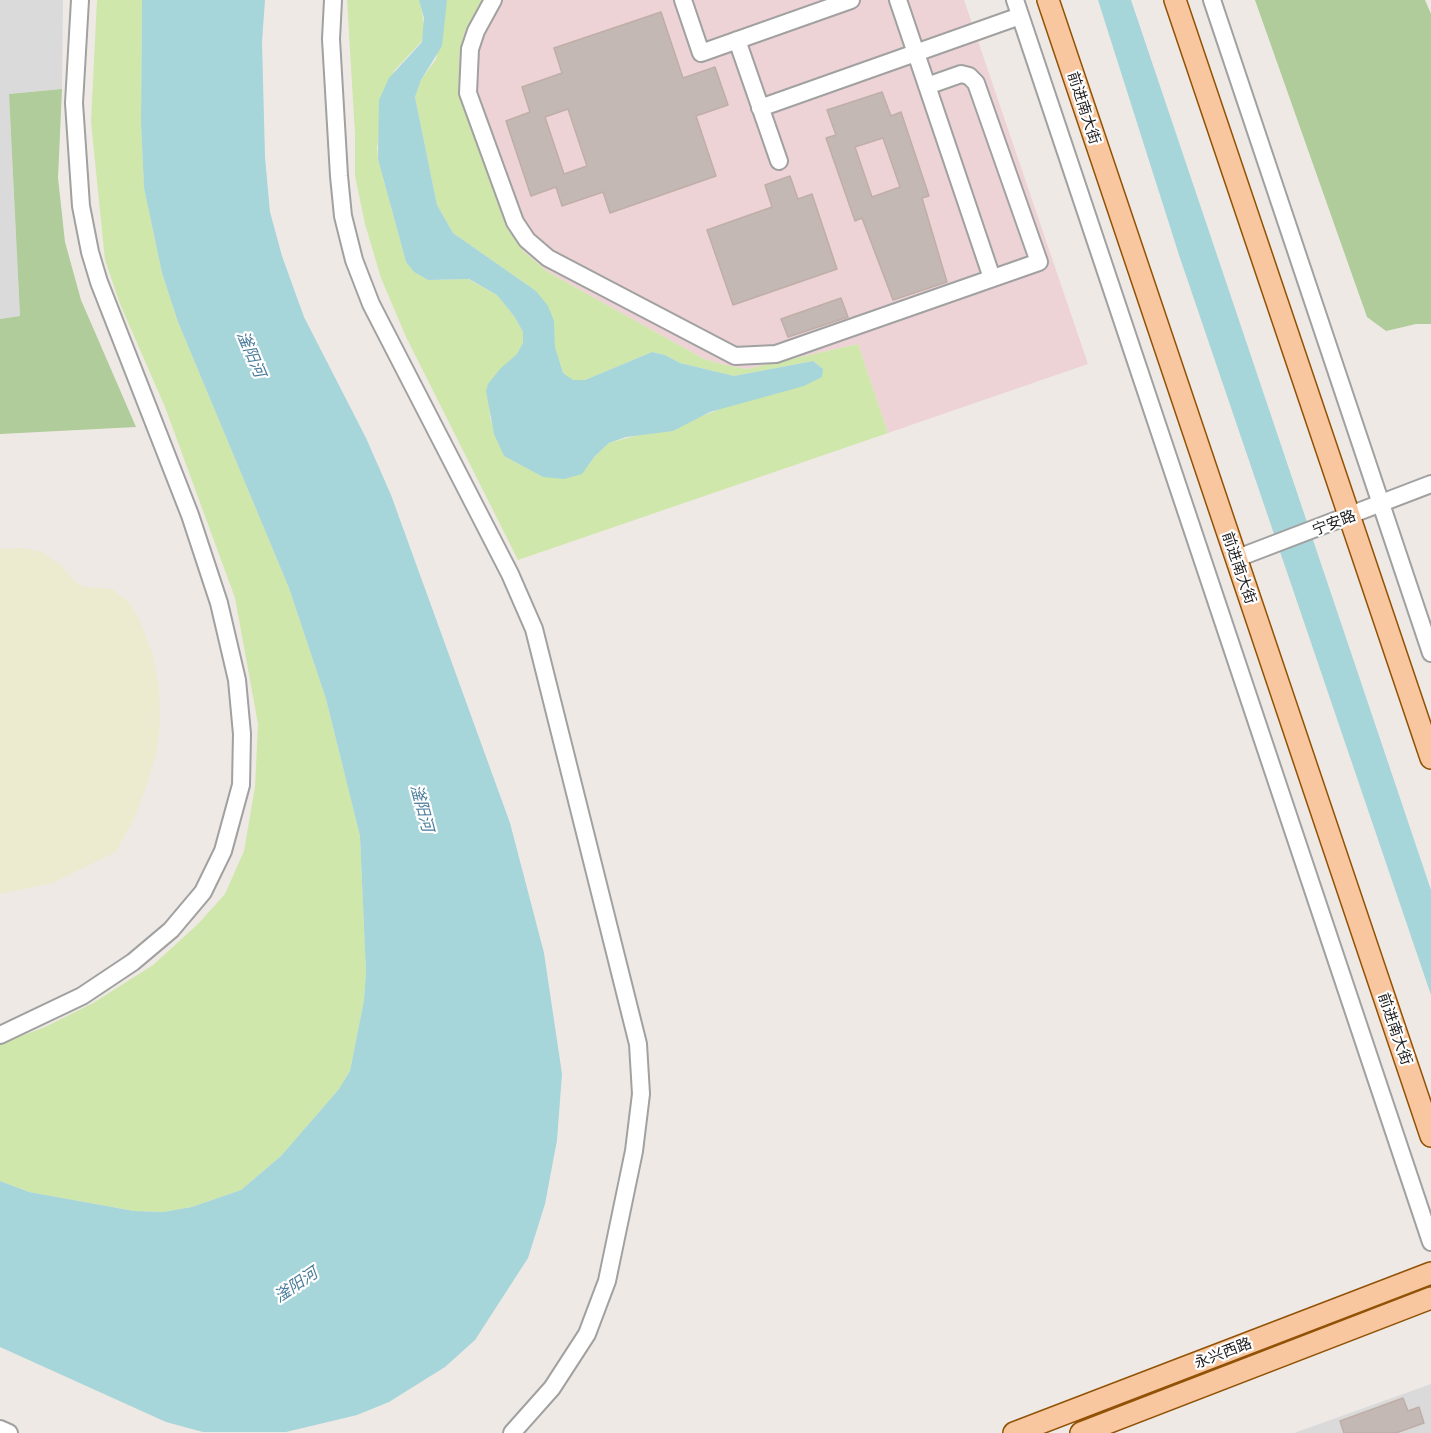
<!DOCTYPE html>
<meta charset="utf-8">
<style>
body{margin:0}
canvas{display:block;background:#eee9e4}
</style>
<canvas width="1431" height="1433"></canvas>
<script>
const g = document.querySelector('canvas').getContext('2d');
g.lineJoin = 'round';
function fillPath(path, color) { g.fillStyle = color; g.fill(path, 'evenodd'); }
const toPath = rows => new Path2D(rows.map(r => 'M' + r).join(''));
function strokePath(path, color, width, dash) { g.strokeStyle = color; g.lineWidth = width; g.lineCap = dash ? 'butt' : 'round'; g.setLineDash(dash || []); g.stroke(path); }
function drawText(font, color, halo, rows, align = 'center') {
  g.font = font + ' Lato,"Noto Sans SC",sans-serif'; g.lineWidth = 4.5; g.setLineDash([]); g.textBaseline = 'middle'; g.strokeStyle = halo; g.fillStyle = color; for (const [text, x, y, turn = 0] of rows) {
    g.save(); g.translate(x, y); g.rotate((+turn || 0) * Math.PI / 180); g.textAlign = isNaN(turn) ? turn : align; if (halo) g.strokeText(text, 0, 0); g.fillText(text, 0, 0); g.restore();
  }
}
fillPath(toPath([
 [0,0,63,0,62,89,9,94,20,316,0,319],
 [1431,1384,1431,1433,1294,1433]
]), '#dbdadb');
fillPath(toPath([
 [482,0,964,0,1088,364,888,433,858,344,747,369,725,365,704,359,548,272,524,252,506,227,463,106,459,56,464,33]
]), '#eed3d6');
fillPath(toPath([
 [24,548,42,552,62,566,74,581,85,587,112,589,129,602,140,621,152,653,159,686,160,721,157,751,146,787,134,819,116,852,53,883,0,894,0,549]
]), '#ecebd0');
fillPath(toPath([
 [97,0,142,0,141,123,144,188,162,273,178,322,289,588,326,699,360,836,366,973,364,1000,350,1071,339,1089,281,1156,241,1190,192,1207,163,1212,134,1211,29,1192,0,1181,0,1044,45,1027,93,1003,153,965,198,924,225,894,244,851,255,787,258,724,235,598,165,407,120,304,105,260,91,122],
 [347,0,419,0,421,6,425,31,421,42,394,71,377,148,378,159,406,262,414,272,428,280,468,279,497,295,514,316,523,332,523,343,517,354,488,384,490,418,504,456,543,477,588,466,595,456,609,443,692,420,823,369,813,361,734,376,680,363,665,355,652,352,585,380,573,381,563,373,536,291,453,233,437,205,415,97,421,80,436,59,447,0,482,0,464,33,459,56,463,106,506,227,524,252,548,272,704,359,725,365,747,369,858,344,888,433,518,560,406,337,381,278,365,224,355,176,355,134]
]), '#d0e7ab');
fillPath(toPath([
 [1255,0,1425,0,1431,14,1431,324,1416,324,1386,331,1367,317],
 [62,89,58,178,65,242,81,300,136,427,0,434,0,319,20,316,9,94]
]), '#afcc9a');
fillPath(toPath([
 [142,0,265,0,262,42,265,157,270,212,282,256,304,317,366,438,391,495,510,823,544,953,562,1074,557,1140,545,1204,528,1258,475,1340,445,1367,389,1402,357,1415,286,1432,203,1432,166,1422,0,1347,0,1181,29,1192,134,1211,163,1212,192,1207,241,1190,281,1156,339,1089,350,1071,364,1000,366,973,360,836,326,699,289,588,178,322,162,273,144,188,141,123],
 [419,0,447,0,442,46,421,80,415,97,437,205,453,233,536,291,548,306,554,321,555,347,563,373,573,380,585,380,652,352,665,355,680,363,734,376,813,361,823,369,822,377,804,386,710,412,673,431,626,437,609,443,595,456,582,474,564,479,543,477,504,456,494,434,486,391,488,384,500,369,517,354,523,343,523,332,514,316,497,295,469,279,428,280,414,272,406,262,378,159,379,100,389,78,422,42,424,18],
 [1098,0,1131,0,1431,890,1431,995,1179,255]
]), '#a6d5da');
const building = toPath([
 [661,12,683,78,715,67,728,105,696,116,716,176,610,213,603,192,562,206,556,187,531,196,506,121,530,112,522,87,562,73,554,48,661,12],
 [568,109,587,166,564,174,545,117,568,109],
 [882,92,891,116,901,112,929,196,922,198,947,282,893,300,862,218,855,221,826,138,836,135,827,110,882,92],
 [883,138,900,187,872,197,855,147,883,138],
 [790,176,798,199,812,194,837,269,733,305,707,230,772,207,765,185,790,176],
 [841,298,848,317,788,337,781,319,841,298],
 [1403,1398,1408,1411,1419,1407,1424,1423,1396,1433,1344,1433,1340,1421,1403,1398]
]);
fillPath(building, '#c3b8b3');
strokePath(building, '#bfaea7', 1.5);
const minor = toPath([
 [333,0,331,39,339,176,343,216,354,260,371,304,510,574,534,629,638,1044,641,1094,634,1151,607,1281,587,1334,552,1388,512,1433],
 [493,0,476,31,470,49,468,93,515,222,527,240,548,258,735,356,776,354,1039,262,976,83,969,76,961,74,927,86],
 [683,0,701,53,851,0],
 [898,0,992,278],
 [1015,0,1431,1242],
 [1212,0,1431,653],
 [737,40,779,161],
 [760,108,1020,16],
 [1235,559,1431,484],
 [0,1035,82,996,133,962,171,930,203,892,223,851,241,785,242,734,237,680,219,603,190,515,99,282,90,252,81,206,74,103,80,0],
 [0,1429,9,1433]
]);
const major = toPath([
 [1048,0,1431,1136],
 [1175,0,1431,758],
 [1014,1433,1431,1273],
 [1081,1433,1431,1298]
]);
strokePath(minor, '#a1a1a1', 20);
strokePath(major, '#915206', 24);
strokePath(minor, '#fff', 16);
strokePath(major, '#f8c69f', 21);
drawText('15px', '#1d1d1d', '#fff', [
 ["前进南大街",1084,108,72],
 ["宁安路",1334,523,-21],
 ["前进南大街",1239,568,71],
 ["前进南大街",1395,1029,71],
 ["永兴西路",1223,1353,-21]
]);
drawText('italic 16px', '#487b9a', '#fff', [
 ["滏阳河",251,354,67],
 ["滏阳河",422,808,75],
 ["滏阳河",296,1285,-34]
]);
</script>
